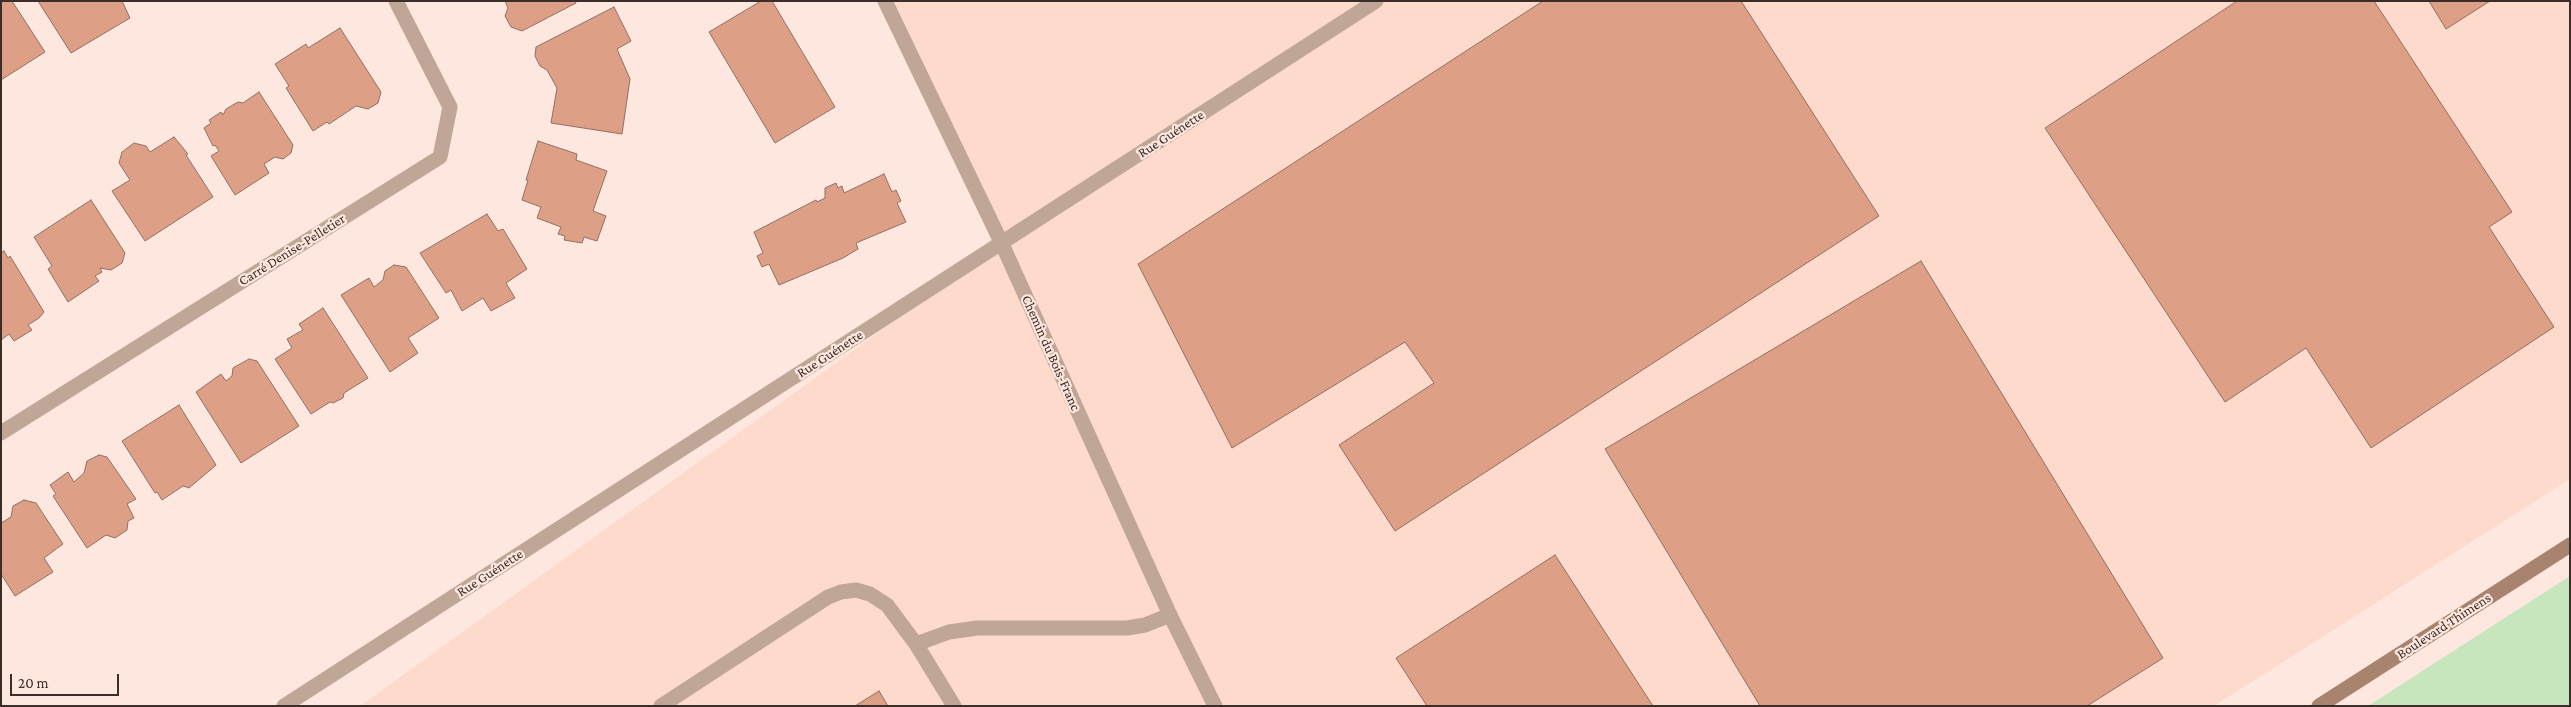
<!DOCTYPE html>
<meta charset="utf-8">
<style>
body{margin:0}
#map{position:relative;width:2571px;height:707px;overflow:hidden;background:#fee7de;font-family:"Crimson Pro",serif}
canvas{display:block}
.frame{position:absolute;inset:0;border:2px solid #3b2d27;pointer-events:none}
.scale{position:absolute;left:10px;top:674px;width:109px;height:22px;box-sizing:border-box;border:2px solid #3b2d27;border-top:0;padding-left:6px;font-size:15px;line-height:18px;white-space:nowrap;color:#3b2d27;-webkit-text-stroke:4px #fee7de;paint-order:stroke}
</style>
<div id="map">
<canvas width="2571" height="707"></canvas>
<div class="frame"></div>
<div class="scale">20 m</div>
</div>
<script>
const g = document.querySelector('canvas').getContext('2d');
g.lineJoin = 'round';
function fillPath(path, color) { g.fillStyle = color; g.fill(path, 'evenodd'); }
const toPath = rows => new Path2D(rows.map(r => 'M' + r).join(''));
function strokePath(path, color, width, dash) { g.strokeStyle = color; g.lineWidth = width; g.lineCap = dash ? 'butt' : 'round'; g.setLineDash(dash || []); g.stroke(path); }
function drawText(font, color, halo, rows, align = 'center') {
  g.font = font + ' "Crimson Pro",serif'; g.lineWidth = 4.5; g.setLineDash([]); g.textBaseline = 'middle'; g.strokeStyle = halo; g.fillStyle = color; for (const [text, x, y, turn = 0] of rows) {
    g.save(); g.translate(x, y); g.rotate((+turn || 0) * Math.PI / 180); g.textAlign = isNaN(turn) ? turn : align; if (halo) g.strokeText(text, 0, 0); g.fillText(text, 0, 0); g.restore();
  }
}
fillPath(toPath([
 [883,1,2570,1,2570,479,2214,706,360,706,1001,244]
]), '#fedacc');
fillPath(toPath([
 [2570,576,2570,706,2368,706,2447,655]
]), '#c8e6be');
const building = toPath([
 [1,1,12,1,45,52,1,80,1,1],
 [38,1,122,1,130,18,71,53,38,1],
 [505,1,575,1,576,3,522,31,511,27,505,16,508,8,505,1],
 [761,1,772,1,835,107,775,143,709,32,761,1],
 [1543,1,1741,1,1879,216,1395,531,1339,445,1434,383,1405,342,1232,448,1138,264,1543,1],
 [2237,1,2374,1,2512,212,2489,227,2554,327,2371,448,2306,348,2225,402,2045,128,2237,1],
 [2429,1,2490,1,2446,29,2429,1],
 [614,7,631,41,617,49,630,79,622,134,551,123,557,88,547,70,540,66,535,56,536,47,614,7],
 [340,28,381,92,378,103,368,109,356,106,329,124,327,122,313,131,286,88,289,86,275,64,306,44,308,48,340,28],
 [259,92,293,145,291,153,283,159,275,157,264,164,269,173,235,195,211,156,219,151,215,145,213,146,204,128,211,123,209,120,221,112,223,115,226,109,238,102,243,103,259,92],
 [174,137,188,154,186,155,213,197,145,241,112,191,130,180,119,163,122,152,134,143,146,146,150,152,174,137],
 [538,141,577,154,576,160,607,171,593,211,606,216,597,241,584,237,582,243,564,240,565,236,558,234,561,227,537,218,541,207,522,200,528,180,526,180,538,141],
 [884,174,892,192,896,190,901,201,897,203,906,222,856,243,858,249,843,258,779,285,769,264,762,267,757,256,763,253,754,232,816,200,817,202,825,198,825,188,836,183,838,188,842,186,844,193,884,174],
 [91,200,125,253,122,263,111,270,100,268,102,272,95,276,99,281,68,302,48,269,52,266,34,237,91,200],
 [487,214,498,231,503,229,527,269,506,283,515,298,491,311,483,298,462,311,451,290,446,293,420,253,487,214],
 [4,251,8,258,10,256,44,312,39,318,28,325,32,330,14,341,9,334,1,340,1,253,4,251],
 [1921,261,2163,658,2087,706,1760,706,1605,449,1921,261],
 [394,265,406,267,439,318,408,338,418,353,390,372,341,295,369,278,374,287,383,280,385,271,394,265],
 [323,308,368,378,344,393,343,398,333,403,330,402,311,414,275,359,292,348,287,339,303,330,299,324,323,308],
 [249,359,257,361,299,426,241,463,196,392,221,374,226,381,232,376,233,368,249,359],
 [179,405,216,465,189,488,183,486,162,500,157,492,155,493,122,441,179,405],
 [99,455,107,457,136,499,127,504,134,518,128,521,127,530,115,538,106,535,87,548,53,496,56,494,50,485,68,472,74,482,84,473,87,461,99,455],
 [24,500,36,503,63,544,44,558,53,572,15,596,1,574,1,523,11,517,13,506,24,500],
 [1555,555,1653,706,1427,706,1396,658,1555,555],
 [879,691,888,706,855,706,879,691]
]);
fillPath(building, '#dd9f86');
strokePath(building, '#917063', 1);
strokePath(toPath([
 [916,644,949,632,977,628,1127,628,1145,625,1170,615],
 [661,706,828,597,841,592,856,590,870,594,887,605,916,644,954,706]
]), '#bfa697', 15);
strokePath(toPath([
 [885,1,1002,244,1170,615,1215,706],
 [1,433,440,157,450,107,396,1],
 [284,706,1376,1]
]), '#bfa697', 15);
strokePath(toPath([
 [2319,706,2570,545]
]), '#a8836d', 15);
drawText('14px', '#3b2d27', '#fee7de', [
 ["Rue Guénette",1171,134,-33],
 ["Carré Denise-Pelletier",292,250,-32],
 ["Chemin du Bois-Franc",1051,353,66],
 ["Rue Guénette",830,354,-33],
 ["Rue Guénette",490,573,-33],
 ["Boulevard Thimens",2444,626,-33]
]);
</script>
